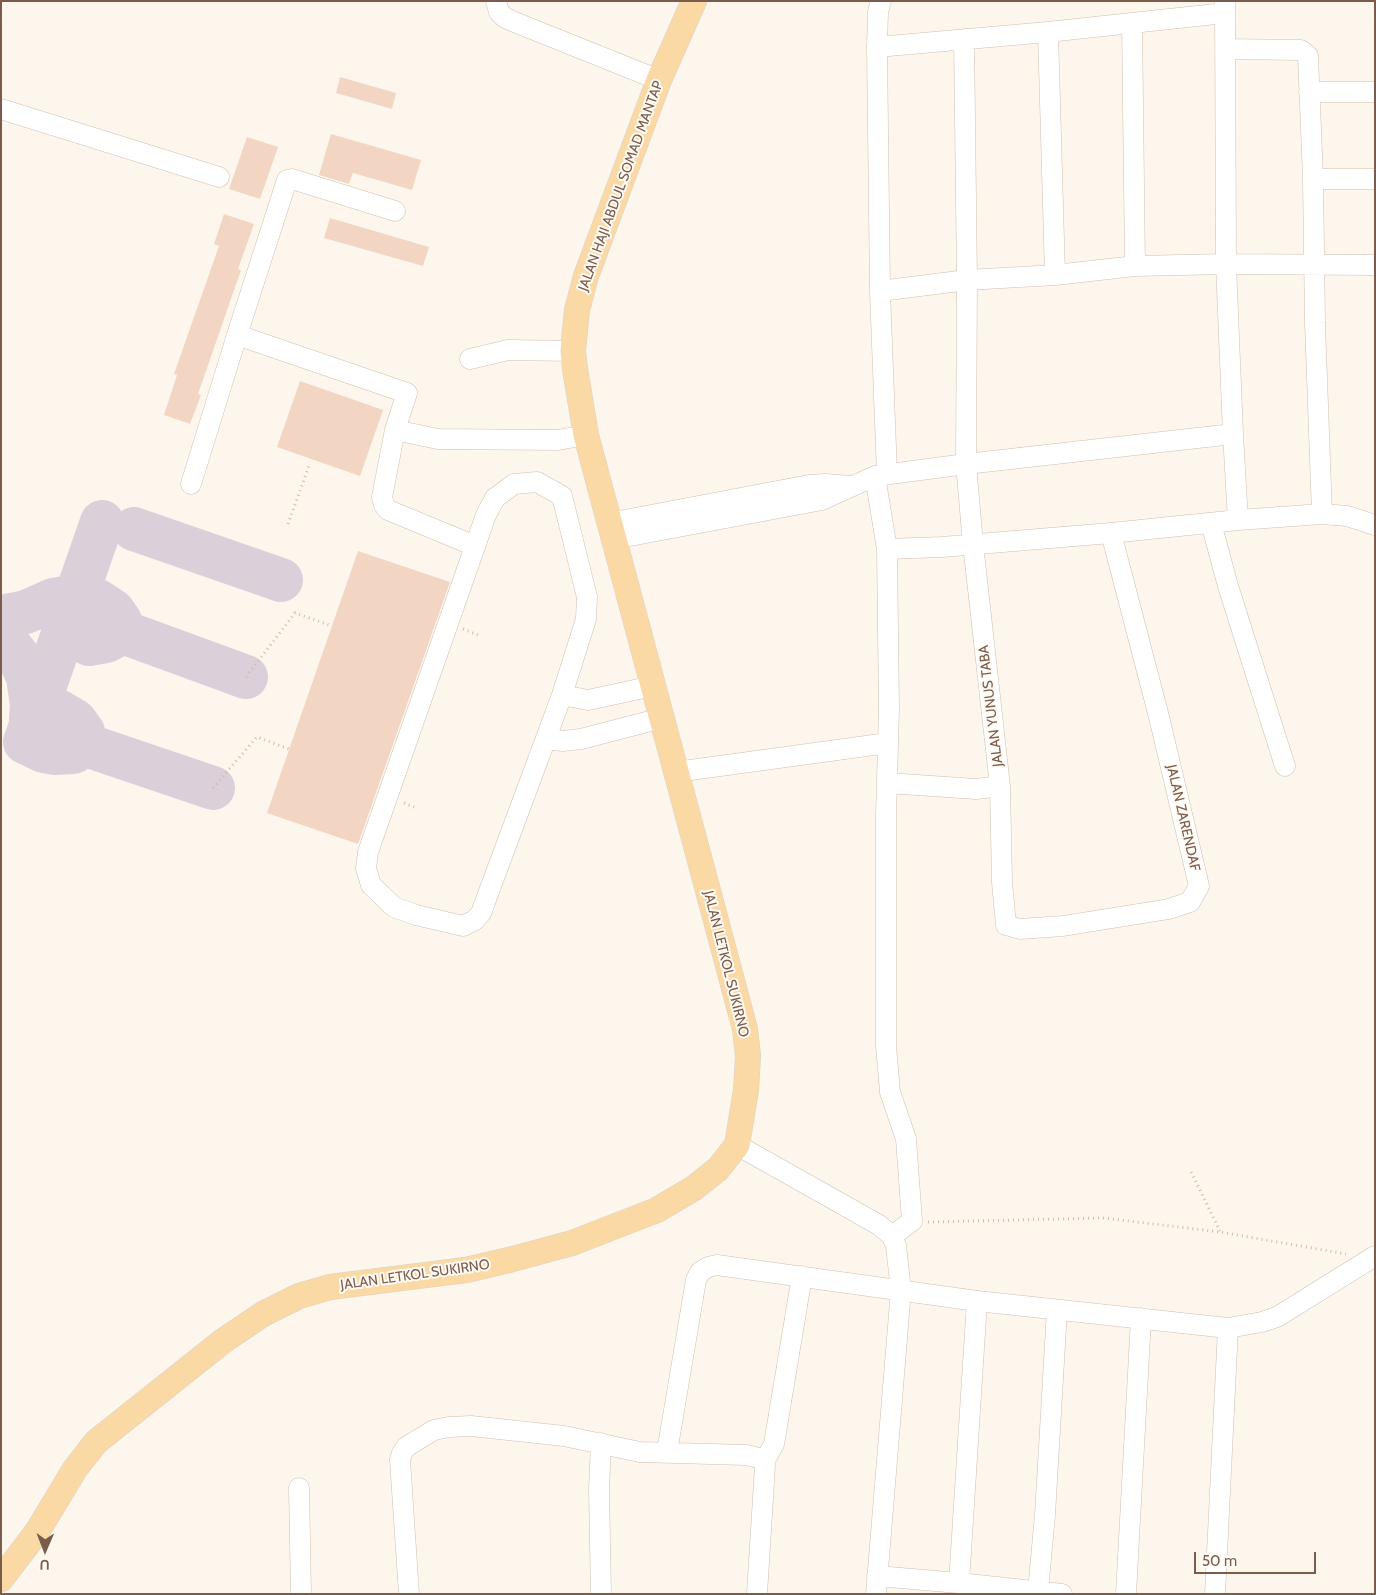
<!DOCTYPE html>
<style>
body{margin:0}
#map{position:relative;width:1376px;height:1595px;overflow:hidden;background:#fdf6ec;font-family:Cabin,sans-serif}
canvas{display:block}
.frame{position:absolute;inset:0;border:2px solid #7a5c4d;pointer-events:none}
.north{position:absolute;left:20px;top:1525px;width:50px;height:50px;-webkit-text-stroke:4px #fffaf3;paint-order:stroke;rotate:181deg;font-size:14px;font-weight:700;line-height:20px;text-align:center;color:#7a5c4d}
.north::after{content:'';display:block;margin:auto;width:18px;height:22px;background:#7a5c4d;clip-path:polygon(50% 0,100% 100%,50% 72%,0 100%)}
.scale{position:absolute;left:1194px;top:1552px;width:122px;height:22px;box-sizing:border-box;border:2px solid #7a5c4d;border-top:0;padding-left:6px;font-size:15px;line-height:18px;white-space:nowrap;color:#7a5c4d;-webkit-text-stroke:4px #fffaf3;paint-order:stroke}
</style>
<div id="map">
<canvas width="1376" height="1595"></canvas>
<div class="frame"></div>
<div class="north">U</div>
<div class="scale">50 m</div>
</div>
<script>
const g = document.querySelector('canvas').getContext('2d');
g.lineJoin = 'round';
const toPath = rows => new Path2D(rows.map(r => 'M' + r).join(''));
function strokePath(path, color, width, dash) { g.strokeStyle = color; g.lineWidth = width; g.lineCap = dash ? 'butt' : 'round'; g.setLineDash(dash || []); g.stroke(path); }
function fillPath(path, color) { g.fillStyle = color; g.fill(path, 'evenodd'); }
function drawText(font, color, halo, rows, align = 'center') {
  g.font = font + ' Cabin,sans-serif'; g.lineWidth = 4; g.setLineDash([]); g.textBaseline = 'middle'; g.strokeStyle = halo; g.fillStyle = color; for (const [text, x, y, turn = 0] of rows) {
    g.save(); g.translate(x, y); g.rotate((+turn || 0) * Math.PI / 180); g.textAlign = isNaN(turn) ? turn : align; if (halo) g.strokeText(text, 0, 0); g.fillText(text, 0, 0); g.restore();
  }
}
strokePath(toPath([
 [134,529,281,580],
 [1,617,26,612,53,600,65,598,85,598,98,601,113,611,120,621,123,632,106,641,89,644,64,631],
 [123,632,246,677],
 [1,635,20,659,28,677,32,705,31,718],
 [38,706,58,711,75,721,83,732,83,744,81,747,73,752,54,753,44,751,25,742,64,631,102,522],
 [83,744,213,788]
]), '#dbcfda', 44);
fillPath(toPath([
 [340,77,396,93,392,109,336,93],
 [331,134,421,160,412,190,353,173,349,184,319,175],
 [247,137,278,147,260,199,229,189],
 [224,214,254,224,238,269,241,270,198,394,201,395,190,424,164,415,177,375,174,374,219,246,214,244],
 [330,218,429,247,423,266,324,238],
 [300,381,383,410,360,476,277,447],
 [358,551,450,582,358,844,267,813]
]), '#f3d5c3');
const minor = toPath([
 [496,1,499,12,504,17,512,21,659,80],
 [881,1,878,12,877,47,880,291,887,474],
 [1225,1,1226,264,1233,434,1238,520],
 [1132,23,1135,266],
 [1048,32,1055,275],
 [877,47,1048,32,1225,13],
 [1225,49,1301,50,1308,56,1313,179,1315,323,1322,514],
 [1309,92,1375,92],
 [1,109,219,177],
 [1313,179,1375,179],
 [880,291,967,280,964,39],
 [237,335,407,393,395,430,382,497,384,505,388,510,475,546],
 [470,359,508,350,573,351],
 [395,430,438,439,558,440,586,435],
 [875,476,887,549,942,547,1111,533,1238,520,1322,514,1347,516,1375,525],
 [537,482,562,496,587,597,586,619,562,695,481,913,475,920,463,926,416,915,394,907,371,885,366,868,368,852,486,515,495,498,514,484,537,482],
 [191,484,237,335,287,180,292,179,395,211],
 [609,523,809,485,826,484,850,486],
 [1211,523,1228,586,1285,766],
 [614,539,822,500,875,476,966,464,1233,434],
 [887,549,889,709,886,816,886,1046,890,1092,906,1139,912,1221,892,1236],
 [562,695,588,700,653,686],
 [546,739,563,741,581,739,662,718],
 [676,772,888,743],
 [887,783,976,789,1000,786,973,544,966,464,967,280,1055,275,1135,266,1226,264,1375,265],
 [1000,786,1002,882,1006,925,1020,929,1063,926,1169,909,1190,902,1199,886,1159,717,1111,533],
 [737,1145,879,1225,892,1236,896,1246,901,1290,876,1594],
 [601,1443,599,1490,601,1594],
 [667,1452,696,1280,700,1272,708,1267,717,1265,977,1301,1228,1328,1262,1322,1277,1317,1375,1256],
 [764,1462,774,1444,802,1276],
 [299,1488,301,1594],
 [877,1576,959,1583,1062,1594],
 [959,1583,977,1301],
 [1038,1591,1045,1515,1057,1310],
 [409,1594,400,1460,402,1453,406,1447,434,1430,449,1427,471,1426,564,1436,640,1452,746,1455,759,1458,764,1462,765,1466,757,1594],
 [1126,1594,1141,1318],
 [1215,1594,1228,1328]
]);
const major = toPath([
 [1,1579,37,1532,75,1469,96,1442,223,1341,263,1314,299,1296,330,1287,466,1270,509,1260,572,1243,657,1210,694,1188,718,1169,737,1145,746,1090,748,1056,745,1029,586,435,575,369,573,351,577,310,586,276,659,80,694,1]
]);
strokePath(minor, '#d1beb0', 21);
strokePath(major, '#dad1cd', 26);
strokePath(toPath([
 [288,524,310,463],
 [463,629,478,635],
 [246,677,295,613,332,626],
 [213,788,257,737,289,749],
 [404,803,416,808],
 [1191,1172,1220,1231],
 [928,1222,1104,1218,1220,1232,1346,1254]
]), '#d9b8a5', 3, [1, 4]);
strokePath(minor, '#fff', 20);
strokePath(major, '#fbd9a5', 25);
drawText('14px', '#7a5c4d', '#fffaf3', [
 ["JALAN HAJI ABDUL SOMAD MANTAP",621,186,-70],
 ["JALAN YUNUS TABA",991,706,-97],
 ["JALAN ZARENDAF",1183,818,77],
 ["JALAN LETKOL SUKIRNO",726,964,76],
 ["JALAN LETKOL SUKIRNO",415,1275,-8]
]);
</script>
